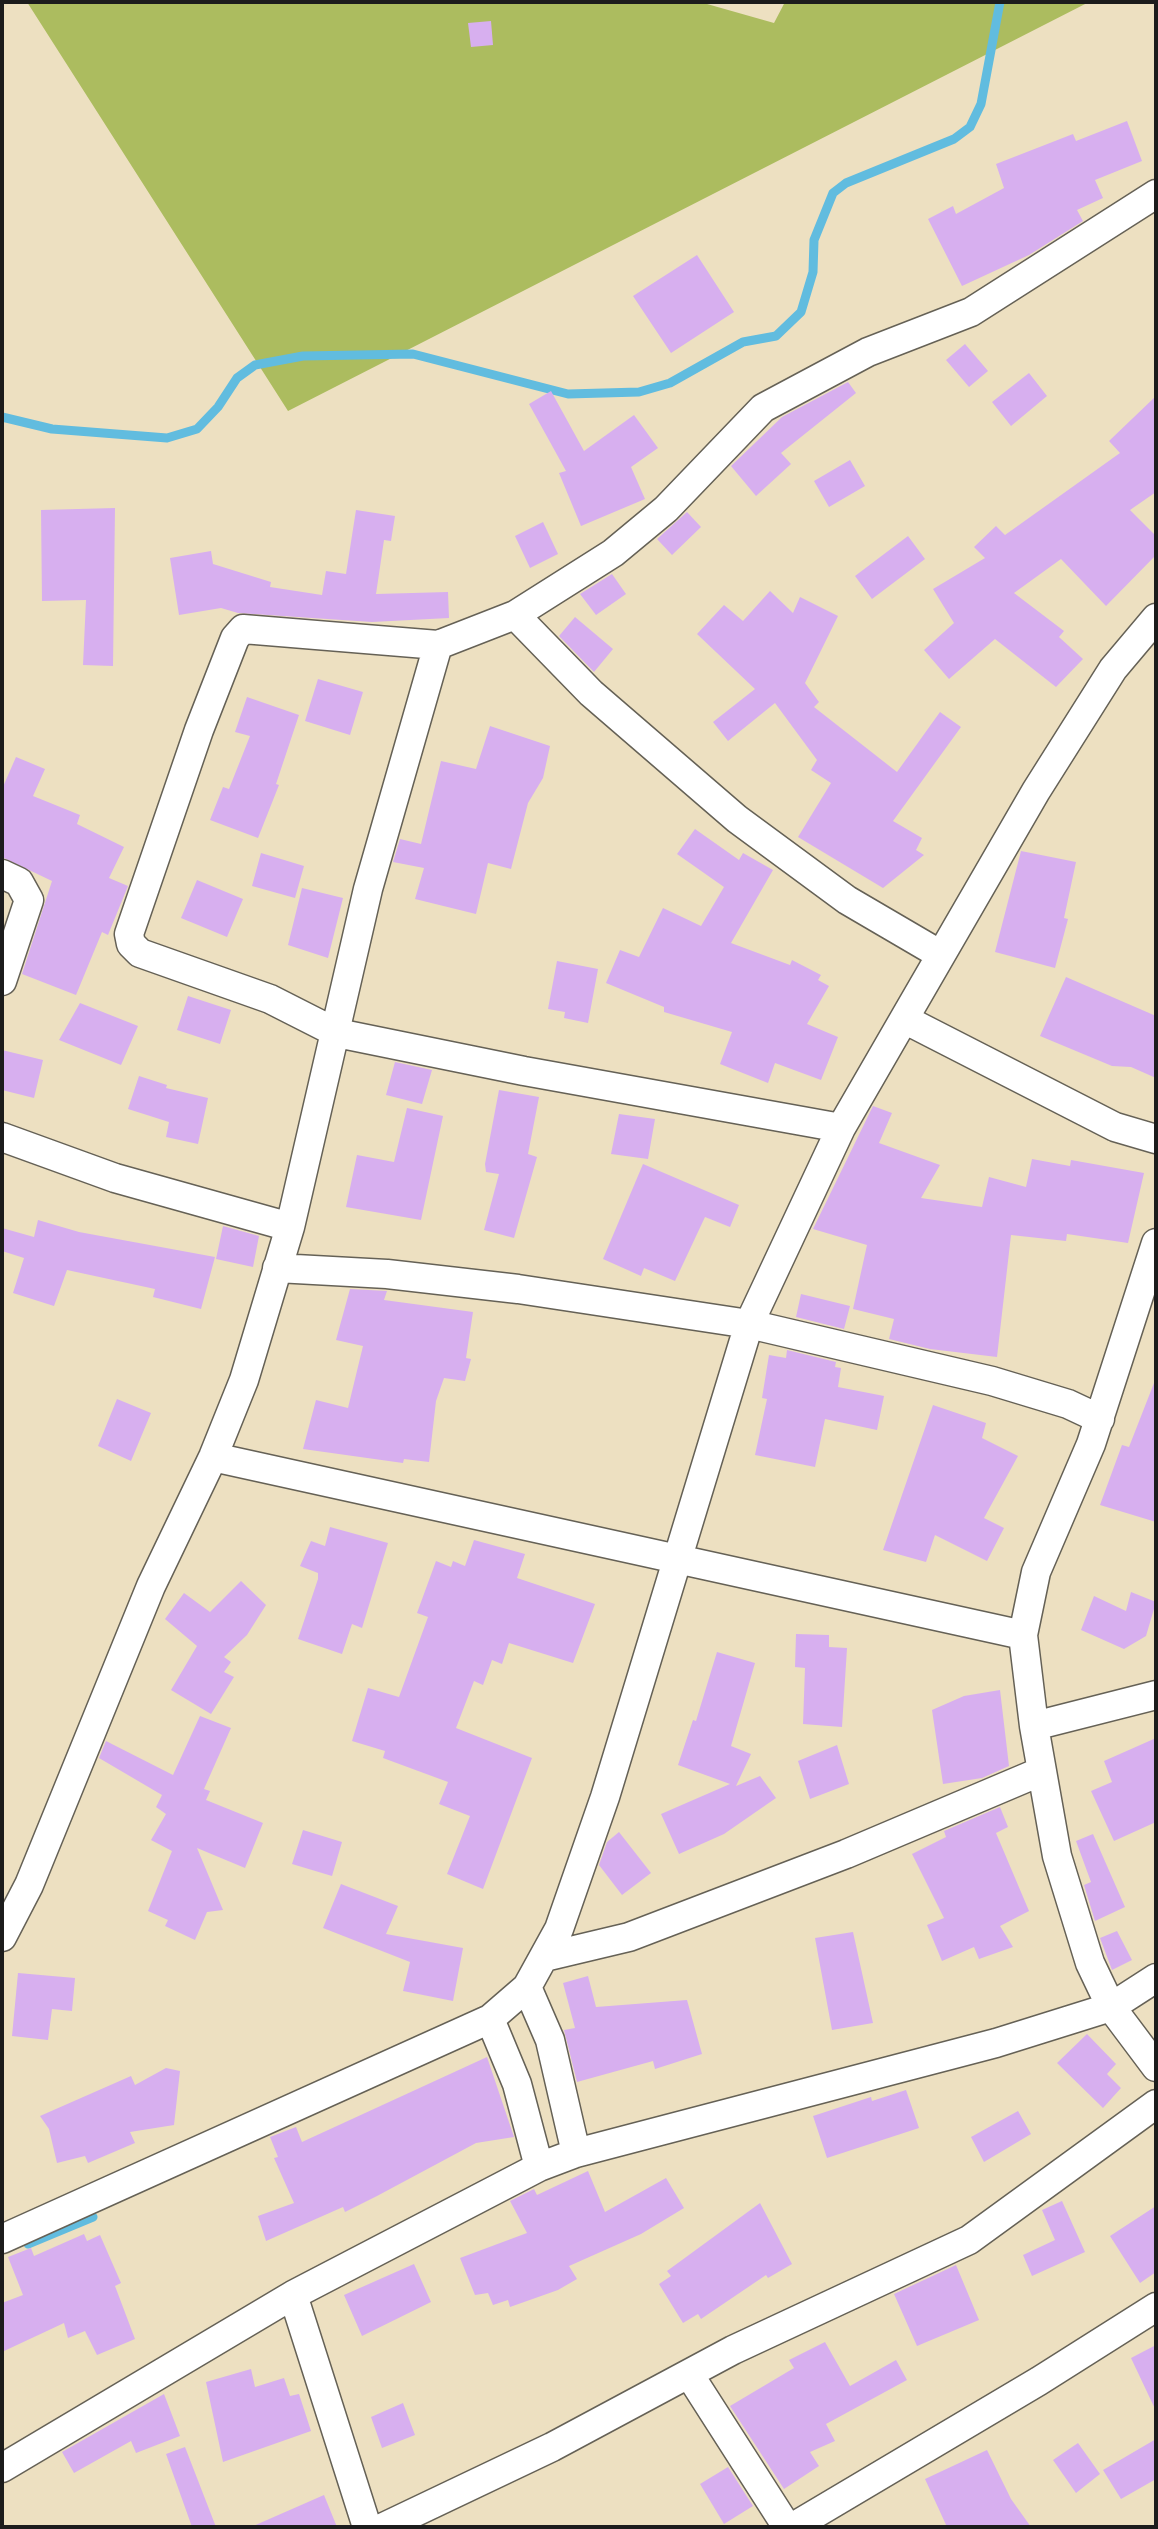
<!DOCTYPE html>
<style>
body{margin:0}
#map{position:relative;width:1158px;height:2529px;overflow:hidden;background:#ede0c1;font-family:"IM FELL DW Pica",serif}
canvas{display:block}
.frame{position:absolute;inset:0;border:4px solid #1c1c1c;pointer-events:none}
</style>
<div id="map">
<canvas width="1158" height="2529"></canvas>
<div class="frame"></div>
</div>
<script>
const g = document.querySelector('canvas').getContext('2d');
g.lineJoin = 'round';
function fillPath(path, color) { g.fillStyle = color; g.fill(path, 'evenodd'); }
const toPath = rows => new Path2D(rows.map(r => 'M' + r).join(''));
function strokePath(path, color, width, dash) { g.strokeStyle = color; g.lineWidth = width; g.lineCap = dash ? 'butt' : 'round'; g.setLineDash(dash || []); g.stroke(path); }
fillPath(toPath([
 [27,2,700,2,774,23,785,2,1089,2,288,411]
]), '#acbc5f');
strokePath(toPath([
 [2,417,52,429,167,438,197,429,218,407,237,378,255,365,303,356,413,354,568,394,639,392,670,383,743,342,776,336,801,312,813,272,814,240,833,193,846,183,954,139,970,127,981,104,1000,2],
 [28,2244,93,2217]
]), '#61bcdf', 9);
fillPath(toPath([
 [491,21,493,45,471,47,468,23],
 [1127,121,1142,161,1095,180,1103,198,1077,210,1083,221,1029,255,962,286,928,219,953,206,956,214,1004,188,996,164,1073,134,1076,141],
 [697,255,734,312,671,353,633,296],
 [965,344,988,371,969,387,946,360],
 [1029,373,1047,396,1011,426,992,402],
 [848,382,856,393,781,453,791,464,756,496,731,466,782,417],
 [551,391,584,451,634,415,658,448,631,467,645,499,581,526,559,473,566,471,529,404],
 [1156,396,1156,492,1130,510,1156,536,1156,555,1106,606,1061,559,1014,593,1064,631,1059,637,1083,659,1056,687,995,639,949,679,924,650,954,623,933,589,985,558,974,547,996,526,1005,535,1120,453,1109,441],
 [850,460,865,486,829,507,814,481],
 [115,508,113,666,83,665,86,600,42,601,41,510],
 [356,510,395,516,391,541,384,540,376,594,448,592,449,618,372,622,238,613,221,608,179,615,170,558,211,551,213,564,271,582,270,587,322,595,326,571,346,574],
 [687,512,701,527,672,555,657,539],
 [543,522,558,554,530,568,515,536],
 [908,536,925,559,872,599,855,576],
 [612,574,626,594,596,615,580,594],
 [770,591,793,613,800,597,838,616,805,683,819,702,814,707,897,772,940,712,961,727,893,821,922,838,916,850,924,855,883,888,798,837,831,783,811,770,817,760,775,703,728,741,713,722,755,689,697,634,724,605,743,621],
 [575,617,613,649,594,672,559,636],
 [318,679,363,692,350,735,305,721],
 [247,697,299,715,276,784,279,785,258,838,210,820,223,787,229,789,250,736,235,732],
 [490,726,550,746,543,778,528,803,511,869,488,863,476,914,415,899,424,868,393,862,400,839,421,844,441,761,476,769],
 [16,757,45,769,33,796,80,815,77,824,124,847,109,878,128,886,108,935,102,932,76,995,22,974,52,881,2,857,2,789],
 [695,829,739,860,743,853,773,870,731,943,790,965,792,960,821,975,818,980,829,986,807,1024,838,1037,821,1080,775,1063,768,1083,720,1064,732,1032,664,1012,664,1007,606,983,620,950,639,957,663,908,701,926,724,887,677,854],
 [1021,851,1076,862,1064,918,1068,919,1055,968,995,952],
 [261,853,304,866,295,898,252,886],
 [197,880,243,899,227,937,181,918],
 [302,888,343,898,328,958,288,945],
 [557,961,598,969,588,1023,564,1018,565,1012,548,1009],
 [1066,977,1156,1016,1156,1078,1131,1067,1112,1066,1040,1036],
 [188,996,231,1010,220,1044,177,1030],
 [80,1003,138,1026,121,1065,59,1040],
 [2,1050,43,1060,34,1098,2,1090],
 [395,1062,432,1070,422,1104,386,1095],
 [139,1076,167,1085,166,1088,208,1098,198,1144,166,1137,169,1122,128,1109],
 [499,1090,539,1097,528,1154,537,1157,514,1238,484,1230,499,1174,486,1172,485,1164],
 [873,1106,892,1113,879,1143,940,1165,921,1198,982,1207,989,1177,1026,1187,1032,1159,1070,1166,1071,1160,1144,1173,1128,1243,1067,1234,1066,1241,1011,1235,997,1357,930,1349,889,1339,894,1319,853,1309,867,1245,813,1229],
 [407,1108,443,1116,421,1220,346,1207,357,1155,394,1162],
 [619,1114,655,1119,648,1159,611,1154],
 [643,1164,739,1205,730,1227,705,1217,675,1281,644,1268,641,1276,603,1259],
 [38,1220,79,1232,215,1257,201,1309,153,1297,155,1289,67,1270,54,1306,13,1293,24,1258,2,1251,2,1228,34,1237],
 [223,1226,259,1236,253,1267,216,1259],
 [350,1289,387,1291,384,1300,473,1312,466,1358,471,1359,465,1381,444,1378,436,1401,429,1462,404,1459,403,1463,303,1449,316,1400,348,1408,363,1346,336,1340],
 [801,1294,850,1306,844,1329,796,1317],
 [787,1350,836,1362,835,1367,841,1368,838,1387,884,1396,877,1430,825,1419,815,1467,755,1455,767,1399,762,1398,769,1355,786,1358],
 [1154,1383,1156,1383,1156,1522,1100,1505,1122,1445,1129,1447],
 [117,1399,151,1413,131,1461,98,1446],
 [933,1405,986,1423,982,1438,1018,1456,984,1518,1004,1528,987,1561,935,1535,926,1562,883,1550],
 [330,1527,388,1543,362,1628,352,1624,342,1654,298,1639,318,1579,318,1573,300,1566,311,1541,325,1546],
 [474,1540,525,1554,517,1578,595,1604,573,1663,509,1643,502,1664,492,1660,483,1685,474,1681,456,1728,532,1758,483,1889,447,1874,470,1816,439,1804,448,1782,383,1758,385,1751,352,1741,368,1688,399,1697,428,1617,417,1613,436,1561,451,1567,453,1561,465,1566],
 [241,1581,266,1605,247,1635,224,1657,231,1662,224,1672,234,1677,211,1714,171,1690,197,1646,165,1619,184,1593,210,1612],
 [1131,1592,1156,1602,1146,1636,1124,1649,1081,1630,1094,1596,1126,1611],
 [796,1634,829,1635,829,1647,847,1648,842,1727,803,1724,805,1668,795,1667],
 [717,1652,755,1663,731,1746,751,1754,736,1786,760,1776,776,1798,724,1834,679,1854,661,1814,730,1784,678,1765,693,1720,696,1721],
 [1000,1690,1009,1766,982,1778,943,1784,932,1710,964,1696],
 [200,1716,231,1728,204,1789,210,1791,206,1800,263,1823,245,1868,197,1848,223,1910,207,1912,195,1940,165,1926,168,1920,148,1911,172,1851,151,1840,166,1814,156,1807,162,1795,99,1758,106,1741,173,1775],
 [1156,1738,1156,1822,1114,1841,1091,1791,1112,1782,1104,1761],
 [837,1745,849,1784,810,1799,798,1761],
 [1000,1807,1008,1827,996,1833,1029,1911,1000,1926,1013,1947,979,1959,974,1947,942,1961,927,1925,944,1918,912,1854,946,1837,944,1831],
 [303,1830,342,1842,332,1876,292,1864],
 [619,1832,651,1873,622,1895,599,1865,607,1842],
 [1093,1834,1125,1907,1095,1921,1084,1885,1091,1882,1076,1841],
 [341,1884,398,1906,386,1934,463,1948,453,2001,403,1991,410,1962,323,1928],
 [1117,1931,1132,1960,1112,1970,1100,1938],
 [853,1932,873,2023,832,2030,815,1938],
 [18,1973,75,1978,72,2011,52,2009,48,2040,12,2036],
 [588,1976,596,2007,687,2000,702,2054,655,2069,653,2061,577,2082,564,2030,575,2028,563,1983],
 [1087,2034,1116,2064,1107,2074,1121,2088,1103,2108,1057,2063],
 [487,2057,514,2137,476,2143,377,2196,345,2212,343,2207,266,2241,258,2216,294,2203,274,2158,278,2157,270,2137,296,2127,302,2142],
 [166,2068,180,2071,174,2125,130,2132,135,2143,88,2163,85,2156,57,2163,49,2129,40,2116,131,2076,135,2085],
 [906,2090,919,2128,827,2158,813,2116,871,2097,872,2101],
 [1018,2111,1031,2134,984,2162,971,2137],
 [588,2171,605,2212,666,2178,684,2208,641,2234,569,2266,577,2279,558,2290,510,2307,508,2300,493,2305,488,2293,475,2295,460,2258,527,2233,510,2201,534,2189,537,2195],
 [1062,2201,1085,2252,1032,2276,1023,2255,1055,2240,1042,2210],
 [760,2203,792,2264,768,2278,766,2275,701,2319,698,2314,683,2323,659,2284,671,2276,667,2271],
 [1156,2206,1156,2272,1140,2283,1110,2236],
 [84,2234,87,2241,100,2235,121,2283,115,2286,135,2339,97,2355,85,2331,68,2338,64,2323,2,2352,2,2303,23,2295,8,2257,31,2248,34,2256],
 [414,2264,431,2302,362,2336,344,2295],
 [956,2265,979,2320,917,2346,894,2294],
 [825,2342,850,2386,896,2360,907,2380,826,2424,835,2441,810,2452,819,2466,784,2489,730,2406,794,2368,789,2360],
 [1156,2345,1156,2411,1131,2358],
 [251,2369,255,2387,284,2378,290,2396,299,2394,311,2431,223,2462,206,2382],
 [164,2394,180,2436,136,2453,131,2441,74,2473,62,2452],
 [403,2403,415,2435,382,2448,371,2417],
 [1156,2439,1156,2479,1121,2499,1103,2470],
 [1078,2443,1100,2474,1076,2493,1053,2460],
 [185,2447,216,2527,192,2527,166,2454],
 [987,2450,1011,2499,1031,2527,947,2527,925,2479],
 [728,2467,753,2506,724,2524,700,2484],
 [324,2495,337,2527,251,2527]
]), '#d7afef');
const street = toPath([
 [515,615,591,693,737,819,847,900,941,955],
 [2,874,19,882,29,900,2,981],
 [904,1019,1115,1127,1156,1139],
 [841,1128,524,1071,337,1033,270,999,140,953,131,944,129,934,199,730,235,638,243,629,438,645,515,615,613,553,666,509,763,408,868,352,971,312,1156,194],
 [2,1137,115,1178,290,1227],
 [1156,1243,1091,1444,1036,1572,1023,1635,1034,1726,1057,1856,1090,1963,1111,2007,1156,2067],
 [277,1268,387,1274,518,1289,749,1324,992,1381,1068,1404,1100,1419],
 [213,1457,1023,1635],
 [1034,1726,1156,1695],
 [2,1937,29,1885,151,1586,213,1457,244,1380,290,1227,368,889,438,645],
 [545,1957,629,1937,846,1854,1042,1771],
 [527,1987,550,2040,576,2153],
 [490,2019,517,2084,539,2167],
 [2,2239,490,2019,527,1987,559,1929,605,1797,749,1324,841,1128,904,1019,1036,791,1113,669,1156,618],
 [293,2295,539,2167,576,2153,996,2043,1111,2007,1156,1978],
 [689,2374,787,2527],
 [2,2468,293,2295,367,2527],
 [384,2527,552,2447,733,2350,969,2240,1156,2104],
 [793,2527,1039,2381,1156,2307]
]);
strokePath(street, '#656156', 31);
strokePath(street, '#fff', 28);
</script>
